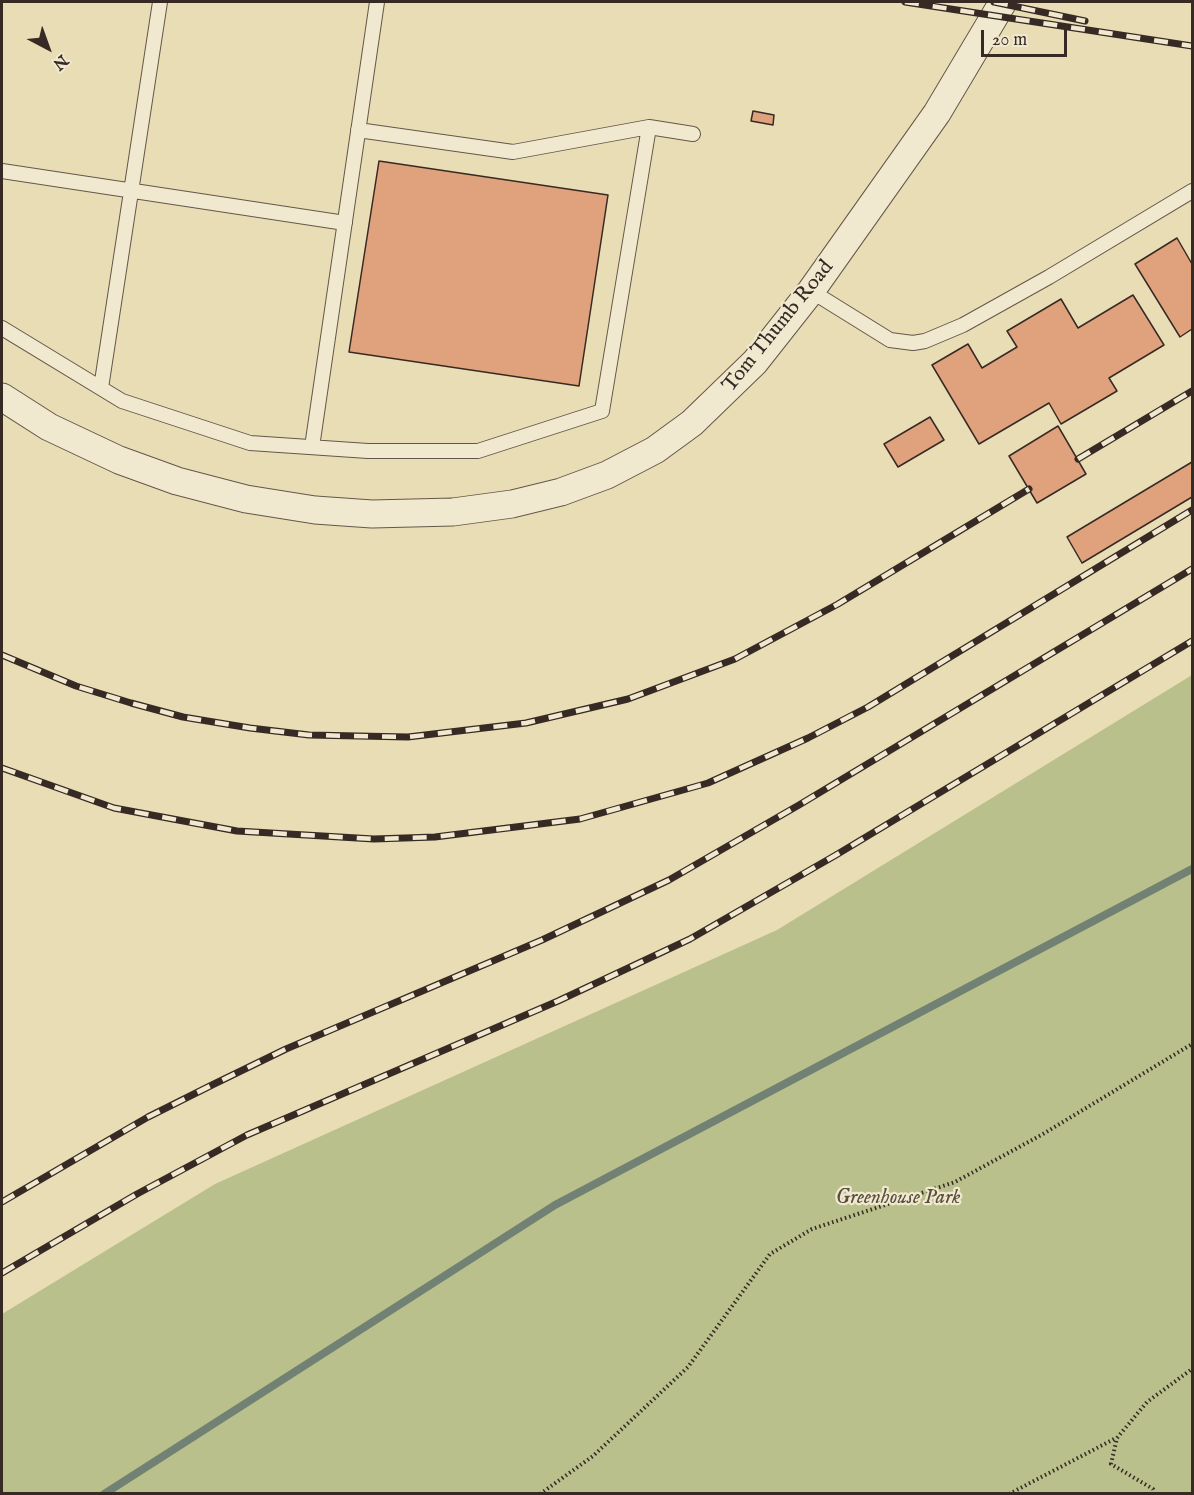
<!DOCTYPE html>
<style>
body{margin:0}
#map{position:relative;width:1194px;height:1495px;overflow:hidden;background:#e9ddb5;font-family:"IM FELL English",serif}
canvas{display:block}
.frame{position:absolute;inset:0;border:3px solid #372a25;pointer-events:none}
.north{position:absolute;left:18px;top:18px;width:60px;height:60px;-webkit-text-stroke:4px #f1e9cf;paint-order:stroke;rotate:139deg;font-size:16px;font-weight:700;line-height:24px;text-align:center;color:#372a25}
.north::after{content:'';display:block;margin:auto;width:21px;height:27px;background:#372a25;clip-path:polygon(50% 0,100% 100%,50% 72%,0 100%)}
.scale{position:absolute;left:981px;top:30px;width:86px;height:27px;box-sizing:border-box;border:3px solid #372a25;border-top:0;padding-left:8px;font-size:18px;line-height:21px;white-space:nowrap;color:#372a25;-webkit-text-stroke:4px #f1e9cf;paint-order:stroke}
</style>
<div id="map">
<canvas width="1194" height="1495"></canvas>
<div class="frame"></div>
<div class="north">N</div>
<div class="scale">20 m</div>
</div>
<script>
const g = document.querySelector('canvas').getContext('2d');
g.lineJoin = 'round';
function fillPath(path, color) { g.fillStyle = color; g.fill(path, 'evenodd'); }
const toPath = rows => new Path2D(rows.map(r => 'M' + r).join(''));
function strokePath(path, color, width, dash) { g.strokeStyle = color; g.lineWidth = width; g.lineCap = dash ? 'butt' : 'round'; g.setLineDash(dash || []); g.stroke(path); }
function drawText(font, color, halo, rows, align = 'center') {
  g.font = font + ' "IM FELL English",serif'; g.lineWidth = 4.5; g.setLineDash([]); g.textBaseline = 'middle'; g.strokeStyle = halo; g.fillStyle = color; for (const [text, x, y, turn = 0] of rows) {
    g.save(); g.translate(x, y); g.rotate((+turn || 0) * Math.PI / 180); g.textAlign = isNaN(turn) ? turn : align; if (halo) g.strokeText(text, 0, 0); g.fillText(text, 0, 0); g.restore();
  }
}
fillPath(toPath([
 [1192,675,1192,1493,2,1493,2,1314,215,1184,777,930]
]), '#bac08b');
strokePath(toPath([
 [104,1494,555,1205,1192,869]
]), '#718274', 8);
const building = toPath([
 [753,111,774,115,773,125,751,121,753,111],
 [379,161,608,195,579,386,349,352,379,161],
 [1177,238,1192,264,1192,329,1180,337,1135,264,1177,238],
 [1133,295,1164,345,1109,378,1117,391,1061,424,1049,403,979,444,932,365,968,344,982,368,1017,347,1007,331,1061,299,1078,328,1133,295],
 [930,417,944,440,898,467,884,444,930,417],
 [1058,426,1086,474,1037,503,1009,456,1058,426],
 [1192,462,1192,497,1082,563,1067,537,1192,462]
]);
fillPath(building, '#e0a27c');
strokePath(building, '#372a25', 1.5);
const service = toPath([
 [358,130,513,152,649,127,693,134],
 [2,171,345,223],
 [811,291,890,340,913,343,925,341,963,325,1049,277,1192,191],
 [2,328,122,401,250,443,368,451,478,451,602,411,649,127],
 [101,388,160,2],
 [312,447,377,2]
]);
const minor = toPath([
 [2,397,49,427,119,460,177,481,246,499,315,510,372,514,453,512,512,504,561,492,607,475,655,450,692,423,755,362,811,291,937,113,1003,2]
]);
strokePath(service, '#645749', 16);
strokePath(minor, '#645749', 29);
strokePath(toPath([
 [540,1494,593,1456,688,1367,770,1254,812,1229,955,1182,1043,1134,1192,1044],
 [1009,1494,1116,1438],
 [1155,1494,1153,1489,1111,1464,1117,1438,1147,1402,1192,1369]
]), '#372a25', 4, [1.5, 3]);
strokePath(service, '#f1e9cf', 14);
strokePath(minor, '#f1e9cf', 27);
const rail = toPath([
 [905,2,1192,46],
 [994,2,1085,21],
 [1078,459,1192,391],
 [2,655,76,686,131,703,183,717,250,728,309,735,408,737,526,723,628,699,735,659,838,604,1029,489],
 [2,768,114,808,237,831,374,839,435,837,580,819,708,783,808,738,868,707,1192,510],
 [2,1202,148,1117,212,1085,286,1049,542,940,669,880,799,805,1192,569],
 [2,1273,137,1194,247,1135,558,1001,690,939,836,855,1192,641]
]);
strokePath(rail, '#372a25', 7);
strokePath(rail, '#f1e9cf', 4.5, [14]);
drawText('21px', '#372a25', '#f1e9cf', [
 ["Tom Thumb Road",779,327,-51]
]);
drawText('italic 21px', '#58503e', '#f1e9cf', [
 ["Greenhouse Park",898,1199]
]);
</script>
